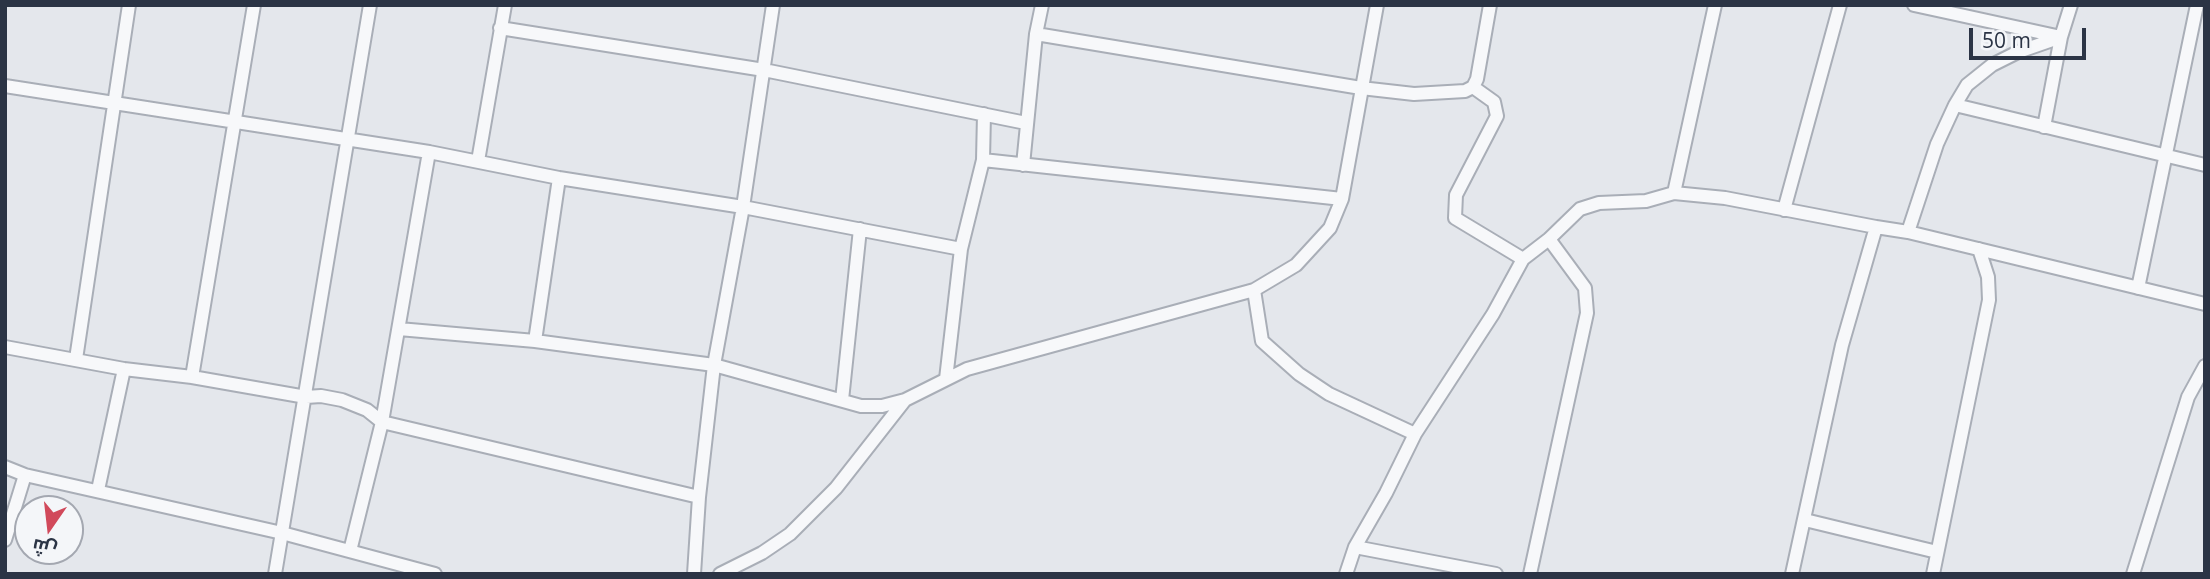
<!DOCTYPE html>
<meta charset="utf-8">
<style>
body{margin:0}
#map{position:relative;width:2210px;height:579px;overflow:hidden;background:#e4e7ec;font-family:"Open Sans",Cairo,sans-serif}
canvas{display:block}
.frame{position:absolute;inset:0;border:7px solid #2b3445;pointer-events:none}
.north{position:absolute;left:14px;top:495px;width:70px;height:70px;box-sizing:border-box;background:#f4f6f9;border:2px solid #a4a8b1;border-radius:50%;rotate:194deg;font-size:19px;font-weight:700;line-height:28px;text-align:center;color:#2b3445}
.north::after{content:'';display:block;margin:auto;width:24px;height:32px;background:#d1495b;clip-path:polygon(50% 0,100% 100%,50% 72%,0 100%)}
.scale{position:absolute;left:1969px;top:28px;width:117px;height:32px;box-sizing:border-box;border:4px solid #2b3445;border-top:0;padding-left:9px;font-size:21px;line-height:24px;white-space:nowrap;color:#2b3445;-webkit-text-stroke:5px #f4f6f9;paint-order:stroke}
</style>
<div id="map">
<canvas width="2210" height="579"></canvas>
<div class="frame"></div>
<div class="north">ش</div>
<div class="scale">50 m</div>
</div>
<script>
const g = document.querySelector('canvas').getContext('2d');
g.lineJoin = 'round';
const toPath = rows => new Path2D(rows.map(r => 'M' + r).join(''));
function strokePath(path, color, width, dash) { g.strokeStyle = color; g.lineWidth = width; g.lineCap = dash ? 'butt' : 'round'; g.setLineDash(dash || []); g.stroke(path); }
const minor = toPath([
 [1914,5,2061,37,2044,127],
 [500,28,764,70,1026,123],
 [1036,34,1361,88,1414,94,1465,91,1473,87,1477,79,1490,5],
 [5,86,429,152,559,178,743,207,961,249],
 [1473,87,1494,102,1497,116,1456,195,1455,218,1523,259],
 [1955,105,1967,85,1992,65,2018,52,2061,37,2071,5],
 [983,160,1342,199],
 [478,161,505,5],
 [1023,165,1036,34,1042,5],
 [1674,193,1715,5],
 [1784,210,1840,5],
 [1908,232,1937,144,1955,105,2205,165],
 [2138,288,2197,5],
 [1254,290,1262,341,1299,374,1329,394,1415,434],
 [399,329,535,341,714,365,861,406,882,406,905,400],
 [535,341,559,178],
 [5,347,124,369,192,377,306,397,321,396,342,400,367,410,382,422,699,497],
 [76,359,129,5],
 [192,377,254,5],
 [946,379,961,249,983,160,984,114],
 [842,400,860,229],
 [5,467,25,475,282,533,435,574],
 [98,490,124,369],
 [1805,520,1937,552],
 [5,540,25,475],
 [1355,547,1496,574],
 [350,551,382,422,429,152],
 [275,574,370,5],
 [694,574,699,497,714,365,743,207,773,5],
 [720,574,762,553,790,534,836,488,905,400,967,369,1254,290,1296,265,1330,228,1342,199,1377,5],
 [1346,574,1355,547,1386,493,1415,434,1493,314,1523,259,1549,239,1580,209,1599,203,1646,201,1674,193,1725,198,1876,227],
 [1530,574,1587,313,1585,288,1549,239],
 [1792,574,1842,345,1876,227,1908,232,2205,304],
 [1933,574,1989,300,1988,277,1979,249],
 [2133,574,2188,397,2205,366]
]);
strokePath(minor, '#a9aeb7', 16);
strokePath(minor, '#f7f8fa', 12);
</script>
